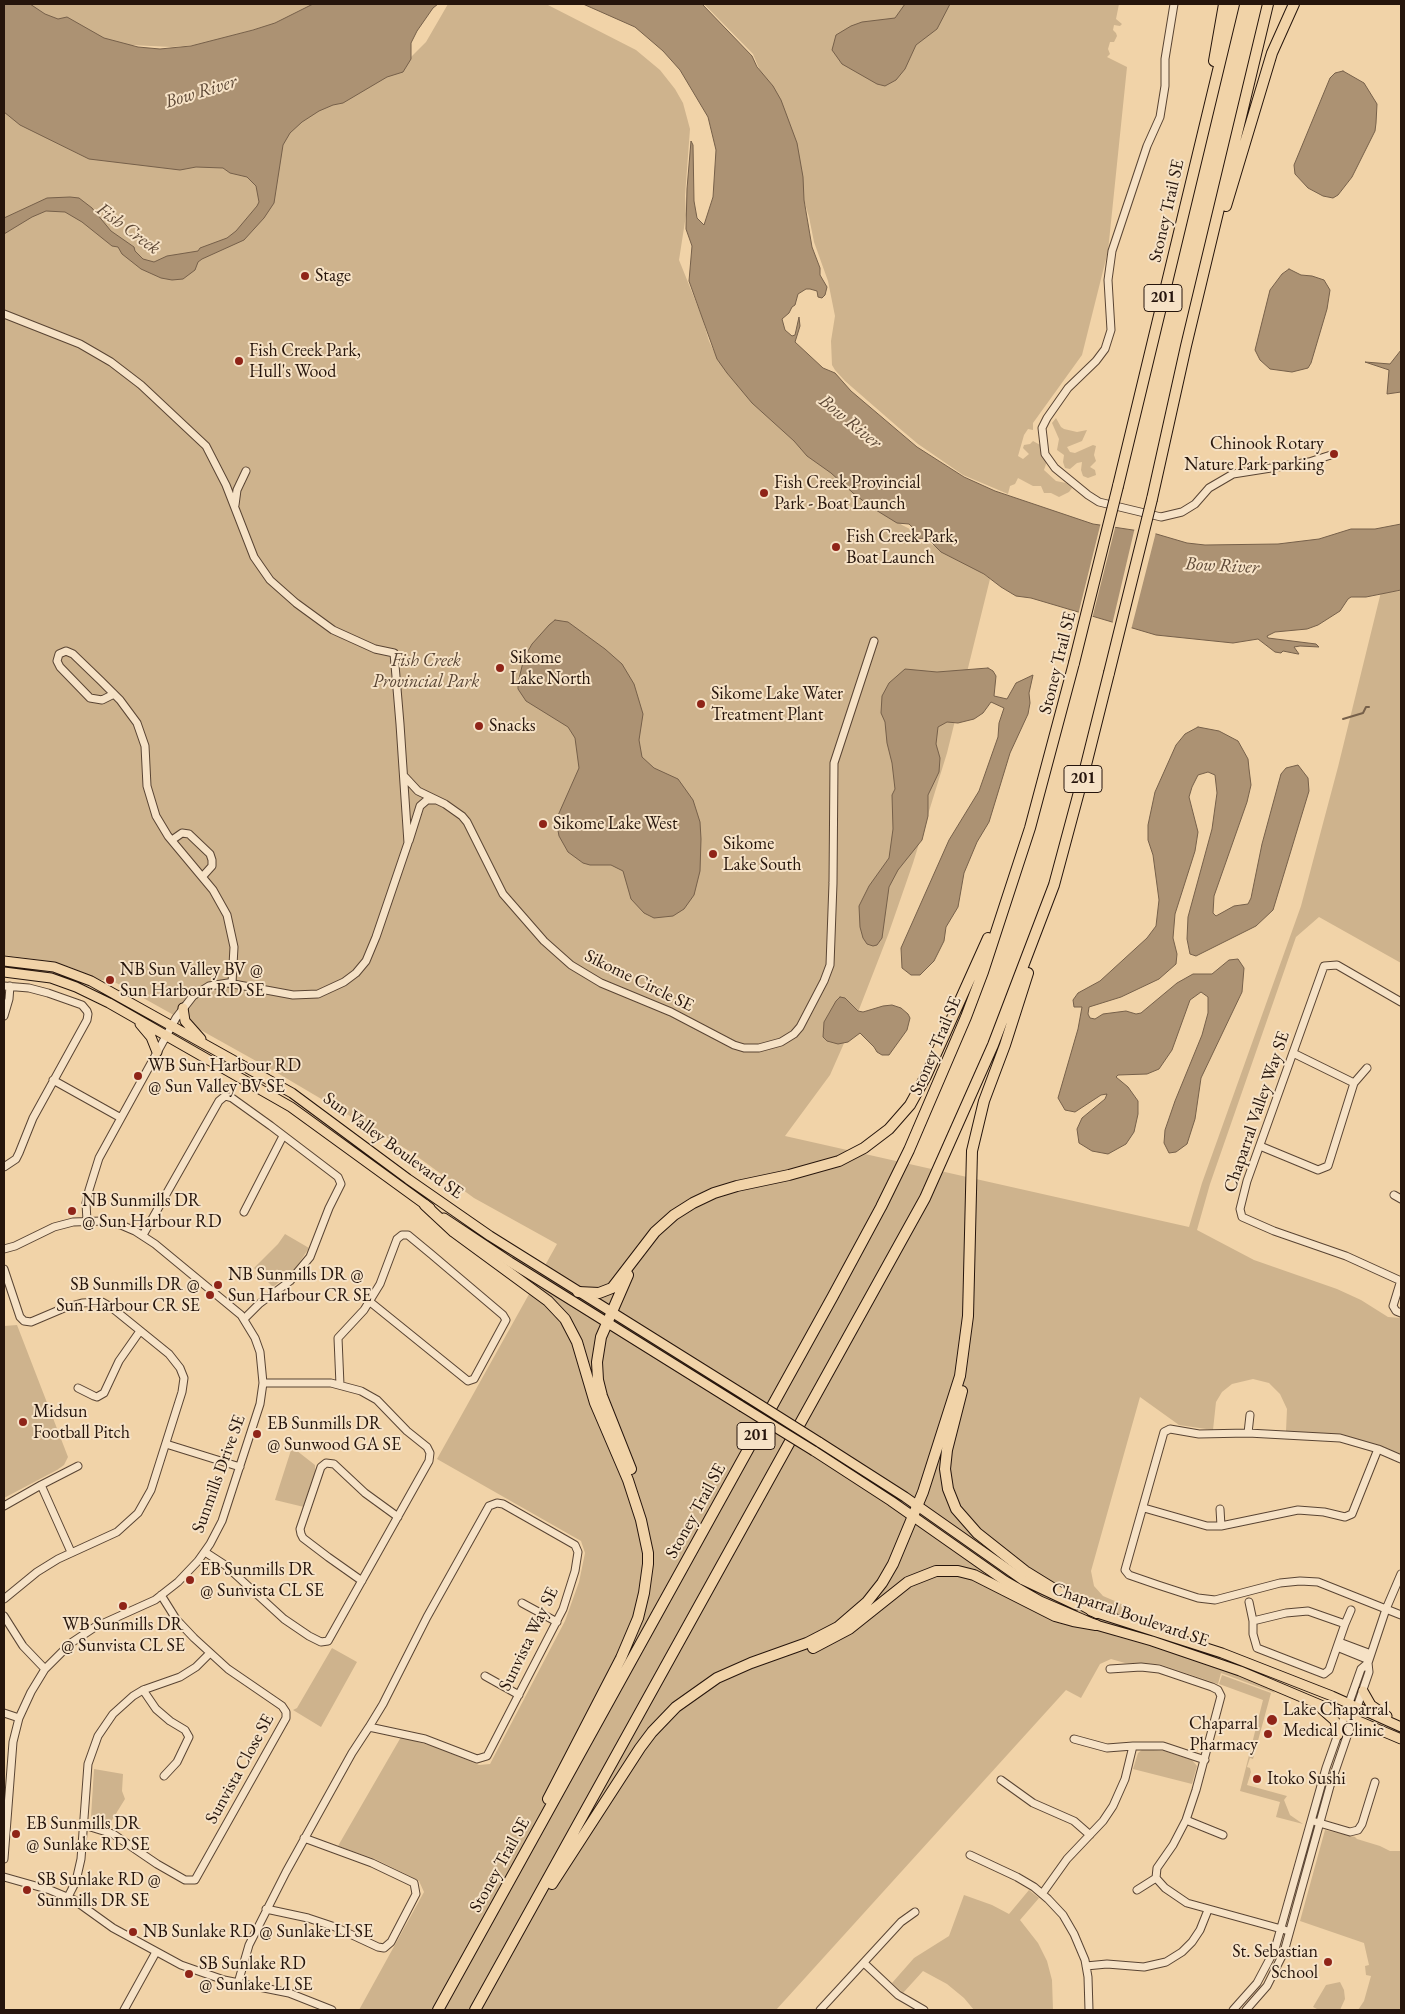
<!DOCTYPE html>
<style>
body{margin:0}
#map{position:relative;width:1405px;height:2014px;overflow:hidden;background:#f1d3a8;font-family:"EB Garamond",serif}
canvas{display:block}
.frame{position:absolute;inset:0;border:5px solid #26150c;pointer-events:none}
</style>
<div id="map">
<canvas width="1405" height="2014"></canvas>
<div class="frame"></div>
</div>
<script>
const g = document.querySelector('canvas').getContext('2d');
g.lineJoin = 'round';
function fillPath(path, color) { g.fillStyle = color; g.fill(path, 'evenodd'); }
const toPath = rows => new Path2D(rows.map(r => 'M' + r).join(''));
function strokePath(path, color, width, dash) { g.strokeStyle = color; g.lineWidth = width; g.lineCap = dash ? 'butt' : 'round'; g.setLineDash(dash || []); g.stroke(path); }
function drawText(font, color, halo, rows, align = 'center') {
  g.font = font + ' "EB Garamond",serif'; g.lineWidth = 4; g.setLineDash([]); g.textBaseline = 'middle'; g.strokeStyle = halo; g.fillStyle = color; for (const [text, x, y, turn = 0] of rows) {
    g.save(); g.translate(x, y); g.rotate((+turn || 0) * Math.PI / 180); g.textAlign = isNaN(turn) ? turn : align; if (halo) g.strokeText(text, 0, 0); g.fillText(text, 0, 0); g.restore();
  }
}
fillPath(toPath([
 [4,4,314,4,274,24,197,45,171,47,131,45,148,56],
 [448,4,546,4,636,50,660,70,675,89,683,103,690,129,685,196,686,215,679,260,702,317,709,341,718,360,734,381,902,525,912,530,913,537,916,542,927,542,972,565,990,579,947,753,913,863,888,935,860,1007,830,1075,785,1136,1189,1227,1202,1183,1301,906,1338,767,1381,592,1401,591,1401,963,1319,917,1296,937,1210,1184,1197,1230,1254,1260,1337,1289,1361,1300,1388,1317,1401,1318,1401,1455,1373,1444,1339,1435,1286,1431,1287,1409,1280,1394,1269,1383,1253,1379,1232,1384,1222,1392,1216,1402,1213,1430,1179,1425,1140,1397,1091,1571,1094,1586,1103,1596,1131,1608,1115,1636,1176,1653,1270,1687,1275,1693,1221,1673,1218,1684,1159,1664,1125,1663,1111,1659,1100,1664,1081,1698,1066,1690,776,2010,359,2010,424,1892,419,1881,410,1876,375,1859,338,1846,401,1737,435,1747,479,1765,490,1764,565,1621,579,1582,585,1553,581,1541,437,1459,557,1244,474,1198,411,1152,274,1071,111,980,100,980,70,967,48,961,4,955,4,76,404,64,426,42],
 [704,4,1119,4,1116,19,1122,24,1120,26,1114,25,1113,30,1116,33,1117,36,1114,42,1110,42,1108,49,1110,54,1107,57,1127,67,1108,251,1082,355,1033,423,1033,430,1028,429,1024,435,1018,456,1023,459,1029,454,1023,448,1024,445,1030,444,1033,441,1042,446,1047,461,1044,470,1056,481,1066,483,1072,488,1069,492,1059,497,1051,493,1044,493,1041,486,1033,486,1018,478,1015,484,1010,486,1008,494,963,475,918,444,899,428,845,381,835,370,832,365,831,341,835,316,828,281,814,242,809,217,795,170,762,76,753,54],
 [1056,418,1061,427,1064,429,1077,432,1087,430,1082,441,1067,447,1070,452,1075,453,1093,445,1096,446,1094,455,1096,461,1090,467,1095,470,1096,475,1088,478,1083,476,1081,470,1082,462,1077,463,1070,469,1065,468,1063,462,1064,455,1057,450,1059,439,1052,423],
 [285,1234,309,1248,295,1269,273,1287,254,1268,278,1244],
 [17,1325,68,1457,64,1465,57,1470,4,1498,4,1326],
 [292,1447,315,1465,315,1472,304,1507,275,1500],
 [332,1648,357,1662,321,1727,293,1710,297,1708],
 [1222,1675,1271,1693,1253,1759,1250,1758,1247,1767,1250,1768,1251,1772,1247,1785,1287,1796,1284,1800,1290,1815,1303,1824,1276,1817,1280,1802,1240,1791,1263,1700,1219,1684],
 [1143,1749,1164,1751,1192,1760,1197,1766,1192,1784,1133,1769,1138,1753],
 [94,1769,123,1774,122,1791,125,1799,109,1825,94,1821,91,1817],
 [1325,1830,1355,1837,1357,1839,1380,1846,1390,1851,1401,1851,1401,2010,1358,2010,1364,2001,1371,1976,1366,1975,1365,1966,1369,1965,1364,1943,1300,1921],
 [1029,1890,1039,1898,1020,1920,1038,1943,1047,1961,1052,1980,1053,2010,974,2010,964,1998,947,1984,923,1971,903,1993,892,1983,914,1958,949,1936,964,1895,992,1905,1009,1914],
 [1340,1982,1344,1990,1345,1999,1340,2010,1319,2010,1313,2007,1326,1985]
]), '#ceb38d');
const water = toPath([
 [4,4,30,4,45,14,58,19,67,17,104,38,138,47,160,49,191,46,253,30,275,23,313,4,438,4,433,8,417,31,411,43,411,59,403,72,387,77,343,103,333,105,319,111,302,122,290,133,283,145,274,203,264,218,244,240,202,259,198,262,195,270,183,279,172,280,161,278,141,269,122,254,118,247,112,246,82,222,65,212,46,211,32,217,4,234,4,218,47,198,70,197,79,198,92,208,111,231,134,247,135,251,143,259,154,262,167,256,198,251,200,248,227,238,236,231,257,206,259,202,256,186,247,177,230,173,223,168,196,167,180,170,89,159,20,125,4,112,4,4],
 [583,4,702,4,752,56,757,67,773,86,781,100,797,143,803,177,804,200,812,247,820,268,820,275,827,287,825,295,822,298,818,297,817,291,810,289,806,289,798,294,795,305,792,307,789,313,782,319,785,330,792,336,795,335,799,317,800,326,795,342,823,368,835,373,851,391,917,447,964,477,995,491,1093,524,1153,533,1187,543,1205,545,1278,544,1319,539,1351,529,1375,529,1401,524,1401,590,1366,597,1351,597,1348,599,1340,611,1318,625,1307,629,1275,632,1267,636,1268,638,1316,644,1319,647,1300,646,1294,647,1299,654,1298,654,1283,651,1281,653,1275,652,1258,639,1233,643,1156,635,1031,598,1016,596,1001,587,984,574,941,552,931,542,926,538,916,539,914,529,909,524,897,523,871,507,853,493,831,473,807,456,794,441,752,403,727,373,717,359,689,281,692,246,686,229,687,189,691,141,693,145,694,201,697,218,704,225,713,197,716,150,708,117,680,70,663,51,635,27,583,4],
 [905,4,950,4,937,29,916,45,905,69,896,80,885,86,877,84,842,64,832,50,836,35,851,26,862,22,895,18,905,4],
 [1343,71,1364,83,1377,104,1376,123,1375,131,1352,177,1338,195,1333,198,1323,196,1308,188,1295,174,1294,165,1330,78,1335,73,1343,71],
 [1289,269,1301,275,1312,276,1324,280,1330,290,1327,309,1311,363,1308,368,1292,372,1270,369,1260,360,1255,350,1270,290,1282,274,1289,269],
 [1401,350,1401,392,1387,394,1389,370,1365,362,1390,364,1401,350],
 [555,620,568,622,605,649,622,664,634,684,643,714,639,740,642,757,654,768,678,779,693,800,700,822,701,839,700,871,694,895,684,909,673,916,654,918,644,913,631,899,623,871,611,865,590,865,583,863,568,852,559,836,556,820,579,768,575,738,568,727,526,701,518,689,518,683,524,658,532,644,549,625,555,620],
 [988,668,993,671,996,676,994,696,1007,699,1016,683,1033,675,1029,693,1030,703,1028,714,1010,753,989,822,977,842,964,873,958,907,946,927,944,941,934,961,920,975,911,975,902,968,901,948,949,840,979,791,998,737,999,723,1004,708,991,702,983,713,974,719,958,723,947,722,938,727,936,744,940,758,939,772,928,795,928,816,922,840,898,870,889,887,882,938,877,945,873,946,867,944,863,938,860,927,859,906,869,886,889,858,893,829,892,795,895,789,892,763,887,743,885,722,881,713,882,696,889,683,905,669,937,672,988,668],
 [1198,727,1219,731,1238,741,1248,759,1249,769,1251,785,1247,802,1214,896,1213,913,1216,916,1234,906,1248,904,1251,898,1262,844,1281,774,1286,768,1298,765,1308,778,1309,791,1273,910,1256,926,1196,956,1190,954,1187,939,1188,917,1212,829,1217,793,1215,775,1208,772,1198,775,1192,787,1189,797,1198,832,1195,851,1175,914,1173,938,1177,954,1176,964,1159,979,1121,997,1089,1007,1088,1014,1090,1018,1095,1019,1103,1014,1126,1011,1136,1014,1141,1013,1177,983,1193,974,1212,974,1229,960,1238,959,1244,968,1242,992,1201,1078,1195,1119,1187,1144,1176,1152,1169,1153,1164,1143,1165,1130,1175,1101,1202,1035,1208,1013,1208,997,1201,992,1190,1000,1172,1050,1159,1069,1147,1074,1118,1075,1116,1077,1128,1087,1138,1101,1138,1114,1134,1132,1126,1144,1108,1154,1092,1151,1079,1143,1077,1129,1082,1118,1105,1099,1107,1094,1101,1095,1075,1112,1065,1110,1058,1098,1078,1029,1082,1007,1074,1007,1073,1000,1078,993,1100,981,1147,938,1156,926,1159,900,1153,855,1148,840,1148,825,1155,792,1176,745,1185,734,1198,727],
 [840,997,845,998,858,1011,863,1012,883,1006,892,1005,901,1008,908,1014,910,1018,907,1030,889,1055,882,1055,877,1052,874,1047,860,1033,848,1042,838,1044,827,1041,823,1037,824,1022,836,1001,840,997]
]);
fillPath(water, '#ac9273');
strokePath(water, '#76604a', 1);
fillPath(toPath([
 [1101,522,1116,524,1092,619,1078,615],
 [1135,527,1156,532,1131,630,1112,625]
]), '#f1d3a8');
strokePath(toPath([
 [1343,719,1363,713,1366,707,1369,707]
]), '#76604a', 2);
const minor = toPath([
 [1174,4,1165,59,1165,86,1160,117,1147,146,1112,251,1108,280,1111,330,1105,349,1096,361,1068,388,1047,418,1042,428,1045,454,1055,468,1088,495,1099,502,1161,517,1182,512,1195,504,1209,488,1233,474,1309,462,1334,454],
 [4,314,80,344,111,362,141,385,206,446,226,485,254,557,270,580,296,603,333,630,375,649,394,653,400,724,408,843,376,937,366,961,356,973,344,982,318,994,293,995,228,983,209,986,193,996,176,1018,99,1158,89,1190,86,1203,87,1221],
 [235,505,237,490,246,471],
 [114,694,102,700,90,698,60,667,57,661,59,654,66,651,73,654,101,681,120,700,137,723,145,746,147,786,156,816,168,836,213,890,227,915,234,947,232,983],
 [405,777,418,791,445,804,462,816,467,822,503,894,544,941,571,965,601,983,671,1012,734,1045,744,1048,759,1048,781,1042,794,1034,800,1027,824,981,830,965,833,883,834,763,874,641],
 [172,840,182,833,189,834,210,854,212,860,212,866,203,876],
 [409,841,420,806,427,800,435,800],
 [4,986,29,988,48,993,82,1005,87,1011,88,1014,87,1020,33,1118,19,1153,16,1159,4,1167],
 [4,1016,9,999,10,986],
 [53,1080,121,1118],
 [1354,1083,1367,1068],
 [1260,1146,1318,1170,1328,1166,1354,1083,1293,1053],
 [1394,1195,1401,1199],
 [244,1212,283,1136],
 [143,1235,219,1101,225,1096,232,1098,271,1126,338,1177,341,1184,329,1208,310,1257,290,1281,259,1304,244,1319],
 [4,1249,15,1246,54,1227,73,1222,102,1221,121,1225,135,1231,155,1244,241,1315,255,1338,260,1352,263,1383,260,1404,222,1521,210,1544,198,1561,178,1582,155,1600,95,1627,71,1643,45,1669,31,1692,19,1718,13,1742,4,1859],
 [4,1269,20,1317,24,1321,31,1322,64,1308,82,1303,102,1302,111,1307,169,1354,180,1368,184,1378,182,1392,151,1490,138,1513,117,1532,58,1559,37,1572,4,1599],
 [1401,1280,1393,1306,1396,1311,1401,1313],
 [1401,1281,1346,1256,1274,1231,1242,1217,1240,1209,1247,1181,1324,966,1337,965,1401,1002],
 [340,1385,338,1338,364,1310,380,1284,397,1239,402,1235,408,1235,431,1254,503,1315,506,1320,474,1379,468,1381,369,1301],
 [78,1388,94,1396,97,1397,104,1393,119,1361,140,1331],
 [1248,1433,1250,1415],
 [166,1444,240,1467],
 [1401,1459,1378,1449,1340,1438,1248,1433,1199,1434,1170,1429,1164,1432,1125,1570,1129,1575,1158,1585,1198,1598,1215,1600,1280,1583,1300,1581,1318,1582,1401,1615],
 [41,1485,78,1466],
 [4,1506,41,1485,71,1552],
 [1144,1508,1207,1526,1221,1526,1298,1510,1324,1512,1345,1517,1352,1514,1378,1449],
 [1220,1509,1221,1526],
 [205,1552,225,1565,284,1619,309,1636,321,1642,328,1641,429,1461,430,1453,427,1447,407,1431,377,1400,361,1391,331,1383,263,1383],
 [362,1581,328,1557,303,1538,301,1534,300,1529,321,1467,326,1463,334,1464,365,1493,398,1517],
 [1249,1602,1253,1621,1253,1634,1257,1648,1324,1674,1329,1670,1345,1624,1308,1611,1286,1613,1253,1621],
 [522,1603,557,1622],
 [4,1616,23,1646,45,1669],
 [1345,1624,1351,1610],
 [1339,1642,1371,1654],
 [1337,1647,1369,1660],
 [1110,1669,1141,1667,1159,1669,1212,1687,1218,1690,1221,1696,1196,1790,1186,1820,1173,1845,1157,1868,1156,1878,1137,1890],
 [485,1676,519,1695],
 [143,1690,156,1709,170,1721,185,1730,189,1737,177,1762,164,1776],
 [4,1713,19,1718],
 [1074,1739,1107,1748,1133,1746],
 [1001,1780,1033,1803,1074,1821,1090,1835],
 [1186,1820,1223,1835],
 [1316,1822,1350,1832,1358,1830,1362,1824,1375,1782],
 [84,1825,113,1834,157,1864,185,1880,195,1880,286,1718,286,1712,282,1706,228,1669,194,1638,176,1619,161,1595],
 [970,1855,1017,1877,1034,1887,1048,1899,1063,1915,1074,1934,1085,1960,1088,1977,1089,2010],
 [4,1877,50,1890,74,1900,113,1928,181,1965,224,1980,289,1993,332,2010],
 [1156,1878,1165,1888,1187,1903,1285,1930],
 [1042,1894,1067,1859,1103,1821,1113,1806,1125,1779,1133,1746,1163,1746,1205,1760],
 [68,1897,76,1881,81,1859,88,1764,98,1736,113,1714,133,1696,143,1690,180,1677,196,1667,210,1653],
 [266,1909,308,1918,335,1927,378,1947,384,1948,391,1942,416,1894,414,1883,372,1863,304,1838],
 [864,1963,898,1995,924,2010],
 [1086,1966,1107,1964,1144,1967,1166,1962,1182,1952,1192,1942,1200,1930,1208,1910],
 [238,1983,249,1945,286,1872,337,1780,352,1753,369,1727,383,1704,386,1698,427,1617,489,1506,497,1503,503,1504,575,1545,578,1552,575,1571,563,1609,487,1756,477,1759,425,1739,369,1727],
 [124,2010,156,1952],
 [820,2010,901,1922,915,1912],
 [1233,2010,1257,1983,1275,1949,1326,1768,1361,1669,1368,1663,1386,1609,1401,1574],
 [1246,2010,1267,1986,1284,1952,1330,1786,1369,1672,1368,1663]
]);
const major = toPath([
 [4,961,54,967,91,981,292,1093,408,1179,490,1236,746,1396],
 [4,972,51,978,76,987,109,1003,291,1107,430,1208],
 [183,1008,185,1021,201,1039],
 [140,1024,151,1037,157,1052],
 [444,1218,510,1262,741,1406],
 [819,1442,905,1497,1023,1580,1076,1605],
 [814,1451,891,1501,1005,1581,1040,1601,1096,1625,1152,1641,1240,1671,1401,1739],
 [1091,1611,1222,1653,1332,1696,1401,1727],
 [1363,1691,1371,1705,1387,1716],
 [1318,1706,1335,1721,1338,1735]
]);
const highway = toPath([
 [1214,61,1224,4],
 [1226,206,1272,53,1294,4],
 [1118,486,1234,4],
 [1152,499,1186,346,1268,4],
 [425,1205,454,1232,548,1301,565,1319,577,1342,595,1403,628,1480,641,1520,648,1553,648,1564,644,1593,638,1618,621,1658,548,1799],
 [628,1275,601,1337,597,1362,598,1380,602,1396,631,1469],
 [578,1292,599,1293,612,1288,655,1232,674,1215,693,1203,714,1193,737,1186,789,1175,839,1161,864,1148,889,1129,910,1105,926,1076,988,938],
 [962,1391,947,1450,945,1469,948,1489,956,1509,977,1533,1025,1571,1059,1592,1097,1613],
 [813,1648,849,1629,908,1582,936,1571,958,1571,974,1575,1055,1616,1073,1621,1096,1625],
 [552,1884,640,1748,652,1732,676,1707,717,1678,751,1663,807,1643,838,1627,867,1602,882,1583,893,1564,923,1492,960,1376,968,1316,972,1151,984,1101,1005,1045,1028,973],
 [438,2010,833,1296,881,1207,909,1150,966,1017,983,972,1030,828,1074,663],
 [475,2010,925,1198,993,1045,1054,885,1083,777,1109,673]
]);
strokePath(minor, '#594433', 9);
strokePath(major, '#26150c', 11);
strokePath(highway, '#26150c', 12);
strokePath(minor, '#f6e2c6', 7);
strokePath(major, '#f1d3a8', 9);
strokePath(highway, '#f1d3a8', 10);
const majorBridge = toPath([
 [746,1396,819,1442],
 [741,1406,814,1451]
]);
const highwayBridge = toPath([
 [1074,663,1118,486],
 [1109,673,1152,499]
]);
strokePath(majorBridge, '#26150c', 11, []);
strokePath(highwayBridge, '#26150c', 12, []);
strokePath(majorBridge, '#f1d3a8', 9);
strokePath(highwayBridge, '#f1d3a8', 10);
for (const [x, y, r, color] of [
 [305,276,5,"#8f2418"],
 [239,361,5,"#8f2418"],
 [1334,454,5,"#8f2418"],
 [764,493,5,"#8f2418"],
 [836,547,5,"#8f2418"],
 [500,668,5,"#8f2418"],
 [701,704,5,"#8f2418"],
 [479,726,5,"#8f2418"],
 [543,824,5,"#8f2418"],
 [713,854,5,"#8f2418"],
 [110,980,5,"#8f2418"],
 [138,1076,5,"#8f2418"],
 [72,1211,5,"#8f2418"],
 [218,1285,5,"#8f2418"],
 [210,1295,5,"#8f2418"],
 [23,1422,5,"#8f2418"],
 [257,1434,5,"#8f2418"],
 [190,1580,5,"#8f2418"],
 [123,1606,5,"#8f2418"],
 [1272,1720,6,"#8f2418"],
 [1268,1734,5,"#8f2418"],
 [1257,1779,5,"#8f2418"],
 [16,1834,5,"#8f2418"],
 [27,1890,5,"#8f2418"],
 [133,1932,5,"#8f2418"],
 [1328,1962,5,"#8f2418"],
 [189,1974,5,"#8f2418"]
]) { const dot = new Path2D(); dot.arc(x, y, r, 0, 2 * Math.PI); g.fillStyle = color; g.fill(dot); strokePath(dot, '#f6e2c6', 2); }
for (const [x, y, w] of [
 [1163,298,38],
 [1083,779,38],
 [756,1436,38]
]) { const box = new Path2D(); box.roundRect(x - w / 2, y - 13.5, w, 27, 4); g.fillStyle = '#f6e2c6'; g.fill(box); strokePath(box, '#26150c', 1); }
drawText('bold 16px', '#26150c', null, [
 ["201",1163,298],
 ["201",1083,779],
 ["201",756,1436]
]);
drawText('18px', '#26150c', '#f6e2c6', [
 ["Stoney Trail SE",1167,211,-77],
 ["Stoney Trail SE",1058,663,-76],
 ["Sikome Circle SE",639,981,26],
 ["Stoney Trail SE",936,1046,-67],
 ["Chaparral Valley Way SE",1257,1112,-71],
 ["Sun Valley Boulevard SE",393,1146,36],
 ["Sunmills Drive SE",219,1474,-70],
 ["Stoney Trail SE",696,1511,-61],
 ["Chaparral Boulevard SE",1130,1615,19],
 ["Sunvista Way SE",529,1639,-64],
 ["Sunvista Close SE",240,1769,-61],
 ["Stoney Trail SE",500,1865,-61]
]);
drawText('18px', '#26150c', '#f6e2c6', [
 ["Stage",315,276],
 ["Fish Creek Park,",249,351],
 ["Hull's Wood",249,372],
 ["Chinook Rotary",1324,444,"right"],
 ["Nature Park parking",1324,465,"right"],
 ["Fish Creek Provincial",774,483],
 ["Park - Boat Launch",774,504],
 ["Fish Creek Park,",846,537],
 ["Boat Launch",846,558],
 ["Sikome",510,658],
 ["Lake North",510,679],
 ["Sikome Lake Water",711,694],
 ["Treatment Plant",711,715],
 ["Snacks",489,726],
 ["Sikome Lake West",553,824],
 ["Sikome",723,844],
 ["Lake South",723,865],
 ["NB Sun Valley BV @",120,970],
 ["Sun Harbour RD SE",120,991],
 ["WB Sun Harbour RD",148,1066],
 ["@ Sun Valley BV SE",148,1087],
 ["NB Sunmills DR",82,1201],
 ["@ Sun Harbour RD",82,1222],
 ["NB Sunmills DR @",228,1275],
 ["Sun Harbour CR SE",228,1296],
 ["SB Sunmills DR @",200,1285,"right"],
 ["Sun Harbour CR SE",200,1306,"right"],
 ["Midsun",33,1412],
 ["Football Pitch",33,1433],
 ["EB Sunmills DR",267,1424],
 ["@ Sunwood GA SE",267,1445],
 ["EB Sunmills DR",200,1570],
 ["@ Sunvista CL SE",200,1591],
 ["WB Sunmills DR",123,1625,"center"],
 ["@ Sunvista CL SE",123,1646,"center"],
 ["Lake Chaparral",1283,1710],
 ["Medical Clinic",1283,1731],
 ["Chaparral",1258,1724,"right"],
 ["Pharmacy",1258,1745,"right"],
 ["Itoko Sushi",1267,1779],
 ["EB Sunmills DR",26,1824],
 ["@ Sunlake RD SE",26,1845],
 ["SB Sunlake RD @",37,1880],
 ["Sunmills DR SE",37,1901],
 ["NB Sunlake RD @ Sunlake LI SE",143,1932],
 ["St. Sebastian",1318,1952,"right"],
 ["School",1318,1973,"right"],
 ["SB Sunlake RD",199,1964],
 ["@ Sunlake LI SE",199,1985]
], 'left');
drawText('italic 18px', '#584433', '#f6e2c6', [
 ["Fish Creek",426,661],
 ["Provincial Park",426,682]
]);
drawText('italic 19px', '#5c4735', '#f6e2c6', [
 ["Bow River",201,92,-17],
 ["Fish Creek",128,229,36],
 ["Bow River",850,422,39],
 ["Bow River",1222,566,3]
]);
</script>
